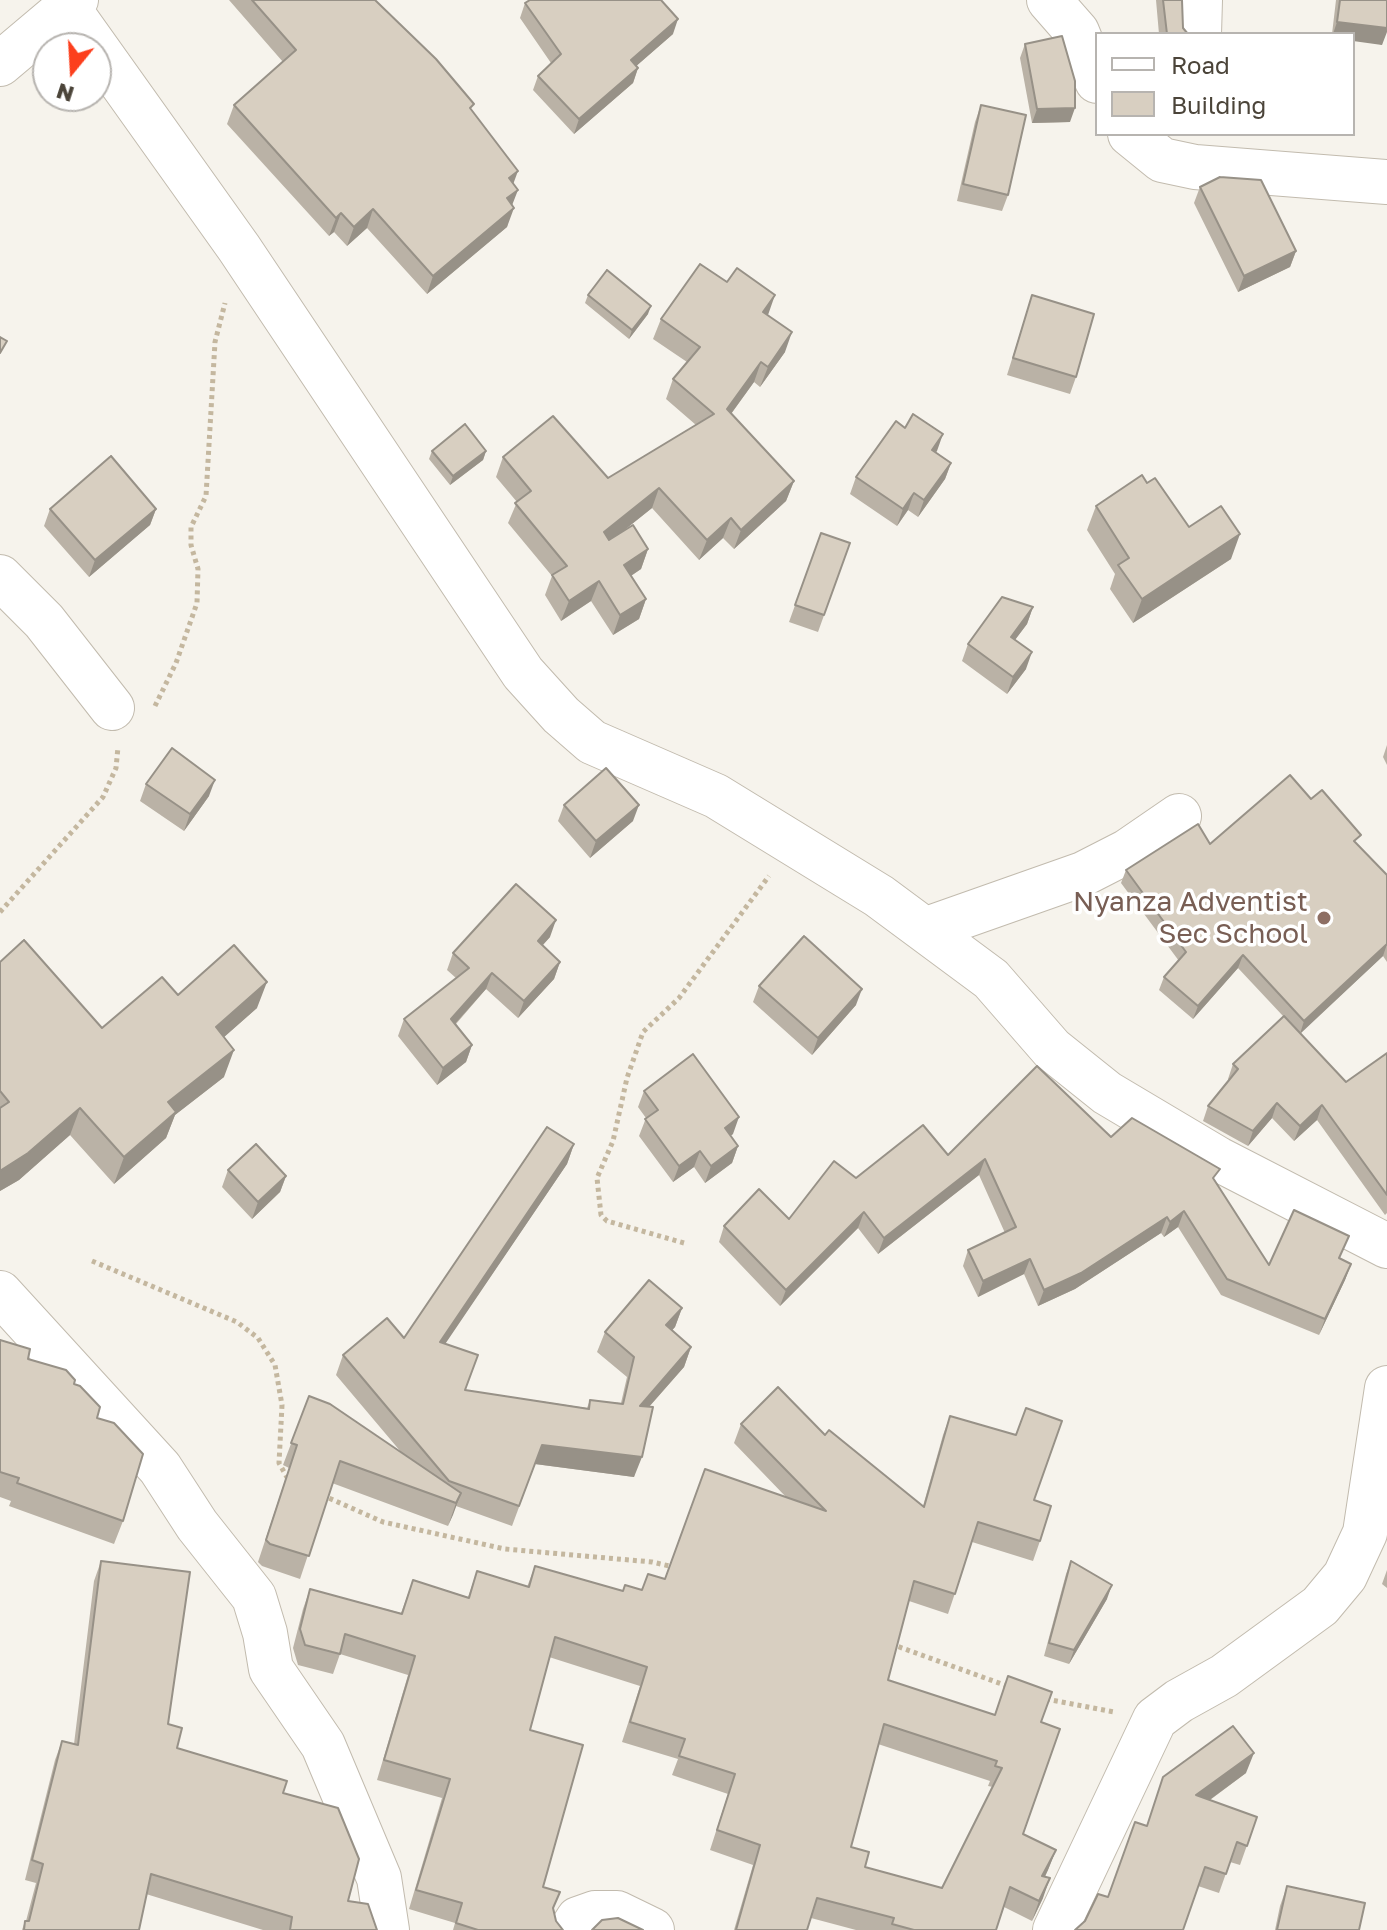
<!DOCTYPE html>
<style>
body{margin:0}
#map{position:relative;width:1387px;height:1930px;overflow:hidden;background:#f6f3ec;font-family:"Golos Text",sans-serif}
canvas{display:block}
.legend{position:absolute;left:1095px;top:32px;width:260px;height:104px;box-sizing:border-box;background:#fff;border:2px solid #b7b4b0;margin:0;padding:10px 14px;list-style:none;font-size:24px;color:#4b4439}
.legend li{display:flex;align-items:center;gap:16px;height:40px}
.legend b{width:40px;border:2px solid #b7b4b0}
.north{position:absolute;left:32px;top:32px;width:80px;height:80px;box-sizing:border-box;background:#fff;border:2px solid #b7b4b0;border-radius:50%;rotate:198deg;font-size:22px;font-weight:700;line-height:32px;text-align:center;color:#4b4439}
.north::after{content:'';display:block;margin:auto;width:28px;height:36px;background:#fc3f1d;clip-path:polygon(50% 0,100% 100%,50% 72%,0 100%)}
</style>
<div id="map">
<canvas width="1387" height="1930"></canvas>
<ul class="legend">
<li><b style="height:10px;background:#fff"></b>Road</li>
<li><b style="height:22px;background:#d8cfc1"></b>Building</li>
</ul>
<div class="north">N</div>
</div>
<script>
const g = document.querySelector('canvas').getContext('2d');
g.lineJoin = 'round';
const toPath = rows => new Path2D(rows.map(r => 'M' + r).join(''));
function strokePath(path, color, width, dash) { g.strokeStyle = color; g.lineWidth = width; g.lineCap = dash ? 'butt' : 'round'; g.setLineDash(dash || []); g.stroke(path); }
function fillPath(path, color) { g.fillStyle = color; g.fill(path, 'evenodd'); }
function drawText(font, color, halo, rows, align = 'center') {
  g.font = font + ' "Golos Text",sans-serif'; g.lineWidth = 7; g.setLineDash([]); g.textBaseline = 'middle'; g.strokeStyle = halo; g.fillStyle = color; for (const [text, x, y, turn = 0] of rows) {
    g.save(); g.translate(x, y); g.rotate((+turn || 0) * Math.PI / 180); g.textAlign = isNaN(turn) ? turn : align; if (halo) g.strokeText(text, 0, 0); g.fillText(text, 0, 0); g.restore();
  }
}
const minor = toPath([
 [1049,0,1077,32,1097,81],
 [68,8,239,248,523,673,561,715,592,742,716,796,879,896,991,979,1052,1049,1107,1093,1218,1159,1387,1246],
 [1199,34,1200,0],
 [0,64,76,0],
 [1130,134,1162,160,1195,167,1387,182],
 [0,577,44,621,112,708],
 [927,929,1083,874,1128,851,1179,816],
 [0,1293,160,1468,197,1525,254,1597,265,1633,271,1669,323,1745,379,1878,387,1930],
 [571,1930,578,1919,595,1913,617,1913,652,1930],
 [1055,1930,1155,1719,1179,1701,1224,1676,1320,1606,1345,1576,1365,1533,1387,1388]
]);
strokePath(minor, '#c2bbae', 46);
strokePath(toPath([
 [155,706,176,663,197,603,198,569,191,545,191,527,206,496,215,342,225,303],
 [0,912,103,797,116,768,118,747],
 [684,1243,607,1221,601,1215,597,1178,613,1141,627,1078,643,1032,679,998,769,876],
 [92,1261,237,1322,258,1338,275,1365,282,1405,279,1463,288,1479],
 [322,1495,383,1522,505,1549,652,1562,674,1567],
 [891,1644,1010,1687],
 [1046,1699,1114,1712]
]), '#c4b79f', 5, [4, 4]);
strokePath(minor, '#fff', 44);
fillPath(toPath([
 [229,0,375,0,472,110,513,183,512,205,507,227,427,294,367,228,347,246,334,232,329,236,227,124,234,105,283,62],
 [1156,0,1182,0,1183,28,1188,34,1159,34],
 [1336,0,1387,0,1382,45,1353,34,1332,34],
 [525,3,673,34,636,66,638,68,633,83,574,134,533,90,538,76,551,63,520,18],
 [1025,44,1070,122,1032,123,1020,58],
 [981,105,1008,195,1002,211,957,201,975,122],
 [1200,187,1296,251,1290,267,1238,292,1194,203],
 [588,295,648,314,629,339,585,303],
 [1032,295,1076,377,1070,394,1007,375],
 [768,315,785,352,760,387,754,382,731,414,794,481,786,501,734,549,723,538,699,560,652,508,623,531,648,549,641,569,631,576,646,599,639,619,613,635,591,601,561,621,545,595,552,576,508,523,517,502,496,477,503,457,608,478,696,425,666,399,673,379,687,362,653,339,661,319],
 [432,451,486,451,483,460,450,485,429,459],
 [936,452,951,463,945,479,918,517,908,510,897,526,850,494,856,477],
 [1147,483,1189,527,1231,559,1133,623,1110,589,1115,574,1087,530,1096,506],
 [50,509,156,509,150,525,89,577,44,526],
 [821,533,850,543,818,632,789,622],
 [1033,607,1027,624,1015,640,1026,669,1007,694,962,661,968,644],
 [1387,745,1387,765,1383,757],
 [146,784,209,796,184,831,140,801],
 [1311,799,1387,875,1387,962,1383,956,1300,1033,1346,1082,1387,1053,1387,1213,1385,1215,1317,1120,1294,1141,1272,1118,1248,1146,1203,1121,1208,1106,1229,1080,1228,1079,1233,1064,1283,1016,1238,968,1193,1019,1159,990,1164,977,1179,961,1121,883,1126,870,1210,844],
 [564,805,633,821,590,858,558,821],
 [550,937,542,946,560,962,554,979,518,1018,486,989,456,1024,472,1045,466,1062,437,1085,398,1036,404,1019,456,978,447,970,453,953],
 [0,962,102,1028,178,995,257,1008,224,1037,224,1077,175,1115,166,1138,114,1184,70,1135,19,1180,0,1191],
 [759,986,856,1005,812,1055,753,1002],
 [644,1091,733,1134,730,1136,738,1146,732,1163,705,1183,694,1167,673,1182,639,1136,646,1118,638,1107],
 [1111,1137,1216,1182,1269,1265,1340,1259,1351,1264,1345,1280,1319,1335,1221,1295,1178,1227,1164,1237,1161,1233,1075,1289,1038,1306,1024,1274,978,1297,963,1266,968,1250,1005,1233,979,1175,878,1254,858,1228,780,1306,719,1242,724,1226,789,1219,856,1178,948,1155],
 [574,1144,567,1164,445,1343,465,1390,587,1408,590,1400,621,1403,627,1377,597,1352,605,1332,682,1308,675,1327,672,1330,691,1347,684,1367,649,1407,634,1477,535,1464,512,1526,456,1506,448,1526,332,1483,300,1579,262,1566,258,1562,289,1468,283,1465,309,1396,401,1452,336,1375,343,1355,404,1338],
 [228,1170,286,1176,280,1192,252,1219,222,1187],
 [0,1340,28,1359,74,1384,97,1418,123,1521,114,1544,9,1506,11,1501,0,1497],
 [950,1416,1034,1500,1040,1541,1033,1561,972,1542,948,1614,909,1601,888,1680,995,1715,1041,1722,1023,1834,1056,1850,1045,1877,1043,1898,1032,1921,1004,1907,996,1930,856,1930,811,1918,807,1930,734,1930,753,1865,710,1850,728,1794,672,1775,678,1759,622,1742,640,1686,549,1657,530,1730,543,1887,554,1910,556,1921,563,1930,453,1930,455,1923,409,1909,442,1798,377,1780,408,1675,340,1654,333,1674,298,1665,293,1648,303,1609,310,1589,401,1613,413,1580,468,1597,477,1571,527,1587,535,1566,623,1591,642,1590,665,1579,786,1497,734,1443,741,1424,825,1435,923,1506,943,1435],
 [878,1744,990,1781,988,1786,993,1787,942,1888,865,1867,851,1847],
 [101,1561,177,1748,283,1793,348,1901,377,1930,263,1930,146,1894,139,1930,22,1930,25,1921,26,1921,36,1883,25,1880,55,1760,62,1741,74,1744,94,1581],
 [1071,1561,1107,1599,1069,1664,1044,1656,1066,1574],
 [1387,1570,1387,1588,1382,1584],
 [1246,1773,1210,1800,1257,1817,1240,1865,1230,1862,1219,1893,1198,1886,1108,1897,1147,1826,1163,1777],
 [1287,1886,1359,1930,1275,1930,1280,1906]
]), '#bab2a6');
fillPath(toPath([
 [678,19,673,34,626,75,631,60],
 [1337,22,1387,28,1387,32,1382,45,1353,41,1353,34,1333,34],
 [638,68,633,83,574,134,579,119],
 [1075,108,1070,122,1032,123,1037,109],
 [518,171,511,190,509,178],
 [518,190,511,208,507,198],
 [514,208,507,227,427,294,433,276],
 [373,209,367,228,347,246,354,227],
 [341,213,334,232,329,236,336,218],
 [1296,251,1290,267,1238,292,1244,276],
 [775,295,768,315,763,312],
 [651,306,648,314,629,339,632,330],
 [792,332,785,352,760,387,768,367],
 [761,362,754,382,720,429,727,409],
 [943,434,937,451,926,466,932,450],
 [486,451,483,460,450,485,453,476],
 [951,463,945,479,918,517,924,500],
 [794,481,786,501,734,549,741,530],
 [659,488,652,508,597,552,604,532],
 [914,493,908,510,897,526,903,509],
 [156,509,150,525,89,577,95,560],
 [731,518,723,538,699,560,707,540],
 [1240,534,1231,559,1133,623,1142,599],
 [648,549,641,569,617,585,624,565],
 [599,581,591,601,561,621,569,601],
 [646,599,639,619,613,635,620,615],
 [1033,607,1027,624,1005,653,1011,637],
 [1032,652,1026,669,1007,694,1013,677],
 [215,780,209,796,184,831,190,814],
 [639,805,633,821,590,858,596,841],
 [556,920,550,937,531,958,538,941],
 [1387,944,1383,956,1300,1034,1304,1021],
 [1243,955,1238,968,1193,1019,1198,1006],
 [560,962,554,979,518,1018,524,1001],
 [492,973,486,989,445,1035,451,1019],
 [267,982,257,1008,206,1053,216,1027],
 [862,989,856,1005,812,1055,818,1038],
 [472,1045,466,1062,437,1085,443,1068],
 [234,1050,224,1077,175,1115,166,1138,114,1184,124,1157,168,1102],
 [1277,1103,1272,1118,1248,1146,1253,1131],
 [1322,1105,1317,1120,1294,1141,1300,1126],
 [80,1108,70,1135,19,1180,0,1191,0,1171],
 [739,1117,733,1134,718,1145,725,1128],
 [574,1144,567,1164,433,1362,440,1342],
 [738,1146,732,1163,705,1183,711,1166],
 [700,1151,694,1167,673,1182,679,1166],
 [985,1159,979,1175,878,1254,884,1238],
 [286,1176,280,1192,252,1219,258,1202],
 [1184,1211,1178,1227,1164,1237,1170,1222],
 [864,1212,858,1228,780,1306,786,1290],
 [1167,1217,1161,1233,1075,1289,1038,1306,1044,1290],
 [1030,1259,1024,1274,978,1297,983,1281],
 [1351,1264,1345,1280,1319,1335,1325,1319],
 [682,1308,675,1327,659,1345,666,1325],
 [691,1347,684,1367,632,1426,640,1406],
 [542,1445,642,1457,634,1477,535,1464,512,1526],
 [461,1493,453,1515,448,1526,456,1503],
 [1112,1585,1107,1599,1069,1664,1074,1650],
 [1254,1753,1246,1773,1189,1815,1196,1795],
 [1056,1850,1048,1870,1035,1896,1042,1876],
 [1050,1878,1043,1898,1032,1921,1039,1901]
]), '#979187');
const building = toPath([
 [252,0,375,0,436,59,474,104,470,108,518,171,509,178,518,190,507,198,514,208,433,276,373,209,354,227,341,213,336,218,234,105,296,50,252,0],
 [530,0,661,0,678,19,631,60,638,68,579,119,538,76,561,54,525,3,530,0],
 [1163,0,1182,0,1183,28,1188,34,1167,34,1163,0],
 [1340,0,1387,0,1387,28,1337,22,1340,0],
 [1062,36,1075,81,1075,108,1037,109,1025,44,1062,36],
 [981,105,1026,115,1008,195,963,184,981,105],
 [1220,177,1261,180,1296,251,1244,276,1200,187,1220,177],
 [700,264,727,282,737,268,775,295,763,312,792,332,768,367,761,362,727,409,794,481,741,530,731,518,707,540,659,488,604,532,609,540,633,525,648,549,624,565,646,599,620,615,599,581,569,601,552,575,567,566,515,503,531,491,503,457,553,416,608,478,714,414,673,379,700,347,661,319,700,264],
 [607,270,651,306,632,330,588,295,607,270],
 [1032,295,1094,314,1076,377,1013,358,1032,295],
 [0,337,7,341,0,353,0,337],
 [913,414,943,434,932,450,951,463,924,500,914,493,903,509,856,477,896,421,905,428,913,414],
 [465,424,486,451,453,476,432,451,465,424],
 [111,456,156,509,95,560,50,509,111,456],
 [1142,475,1147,483,1155,478,1189,527,1221,506,1240,534,1142,599,1118,565,1129,558,1096,506,1142,475],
 [821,533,850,543,824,615,795,605,821,533],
 [1002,597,1033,607,1011,637,1032,652,1013,677,968,644,1002,597],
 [172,748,215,780,190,814,146,784,172,748],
 [606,768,639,805,596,841,564,805,606,768],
 [1290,775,1311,799,1322,790,1361,835,1354,841,1387,875,1387,944,1304,1021,1243,955,1198,1006,1164,977,1186,952,1126,870,1198,824,1210,844,1290,775],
 [516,884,556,920,538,941,560,962,524,1001,492,973,451,1019,472,1045,443,1068,404,1019,469,968,453,953,516,884],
 [804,936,862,989,818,1038,759,986,804,936],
 [24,940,102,1028,162,977,178,995,234,945,267,982,216,1027,234,1050,168,1102,176,1112,124,1157,80,1108,28,1153,0,1171,0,1108,9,1102,0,1091,0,962,24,940],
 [1284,1016,1346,1082,1387,1053,1387,1195,1322,1105,1300,1126,1277,1103,1253,1131,1208,1106,1238,1069,1233,1064,1284,1016],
 [693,1054,739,1117,725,1128,738,1146,711,1166,700,1151,679,1166,645,1119,658,1110,644,1091,693,1054],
 [1037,1066,1111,1137,1132,1118,1220,1169,1213,1178,1269,1265,1294,1210,1349,1236,1339,1258,1351,1264,1325,1319,1227,1279,1184,1211,1170,1222,1167,1217,1081,1273,1044,1290,1030,1259,983,1281,968,1250,1016,1227,985,1159,884,1238,864,1212,786,1290,724,1226,759,1189,789,1219,834,1161,856,1178,923,1125,948,1155,1037,1066],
 [547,1127,574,1144,440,1342,478,1355,465,1390,589,1409,590,1400,623,1404,634,1357,605,1332,649,1280,682,1308,666,1325,691,1347,640,1406,653,1407,642,1457,542,1445,519,1506,449,1481,343,1355,387,1318,404,1338,547,1127],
 [256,1144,286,1176,258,1202,228,1170,256,1144],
 [0,1340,30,1349,28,1359,66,1370,75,1380,74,1384,80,1386,100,1407,97,1418,114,1423,143,1454,123,1521,17,1483,19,1478,0,1472,0,1340],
 [778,1387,825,1435,829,1430,924,1507,950,1416,1016,1435,1026,1408,1062,1421,1034,1500,1051,1506,1040,1541,978,1522,955,1594,914,1581,888,1680,995,1715,1008,1676,1052,1692,1041,1722,1060,1729,1023,1834,1056,1850,1042,1876,1050,1878,1039,1901,1010,1887,996,1930,914,1930,892,1924,894,1918,817,1898,807,1930,736,1930,760,1845,717,1830,735,1774,679,1756,685,1739,630,1722,647,1667,555,1637,530,1730,583,1745,543,1887,560,1892,553,1908,556,1921,563,1930,478,1930,456,1923,462,1903,416,1890,450,1779,384,1760,415,1656,345,1634,340,1654,305,1645,300,1629,310,1589,402,1614,413,1580,469,1598,477,1571,529,1587,535,1566,623,1591,625,1585,642,1590,648,1574,665,1579,705,1469,826,1511,741,1424,778,1387],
 [884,1724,997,1761,995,1766,1002,1768,942,1888,865,1867,869,1852,851,1847,884,1724],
 [309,1396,330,1404,461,1493,456,1503,340,1461,309,1556,270,1544,266,1540,297,1445,291,1443,309,1396],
 [101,1561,190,1572,168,1724,182,1728,177,1748,287,1781,283,1793,338,1808,359,1859,348,1901,368,1904,377,1930,290,1930,292,1917,151,1874,139,1930,24,1930,25,1921,29,1921,43,1864,32,1860,62,1741,78,1745,101,1561],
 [1071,1561,1112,1585,1074,1650,1049,1643,1071,1561],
 [1233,1726,1254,1753,1196,1795,1257,1817,1247,1846,1237,1842,1226,1874,1205,1867,1183,1930,1075,1930,1085,1921,1098,1894,1108,1897,1135,1822,1147,1826,1163,1777,1233,1726],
 [1287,1886,1365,1903,1359,1930,1277,1930,1287,1886],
 [618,1918,643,1930,592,1930,602,1920,618,1918]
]);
fillPath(building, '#d8cfc1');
strokePath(building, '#979187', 2);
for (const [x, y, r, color] of [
 [1324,918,8,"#8d6e63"]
]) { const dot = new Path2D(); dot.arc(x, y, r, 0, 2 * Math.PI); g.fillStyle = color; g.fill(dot); strokePath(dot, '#fff', 3); }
drawText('28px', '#785e54', '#fff', [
 ["Nyanza Adventist",1308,902],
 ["Sec School",1308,934]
], 'right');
</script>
